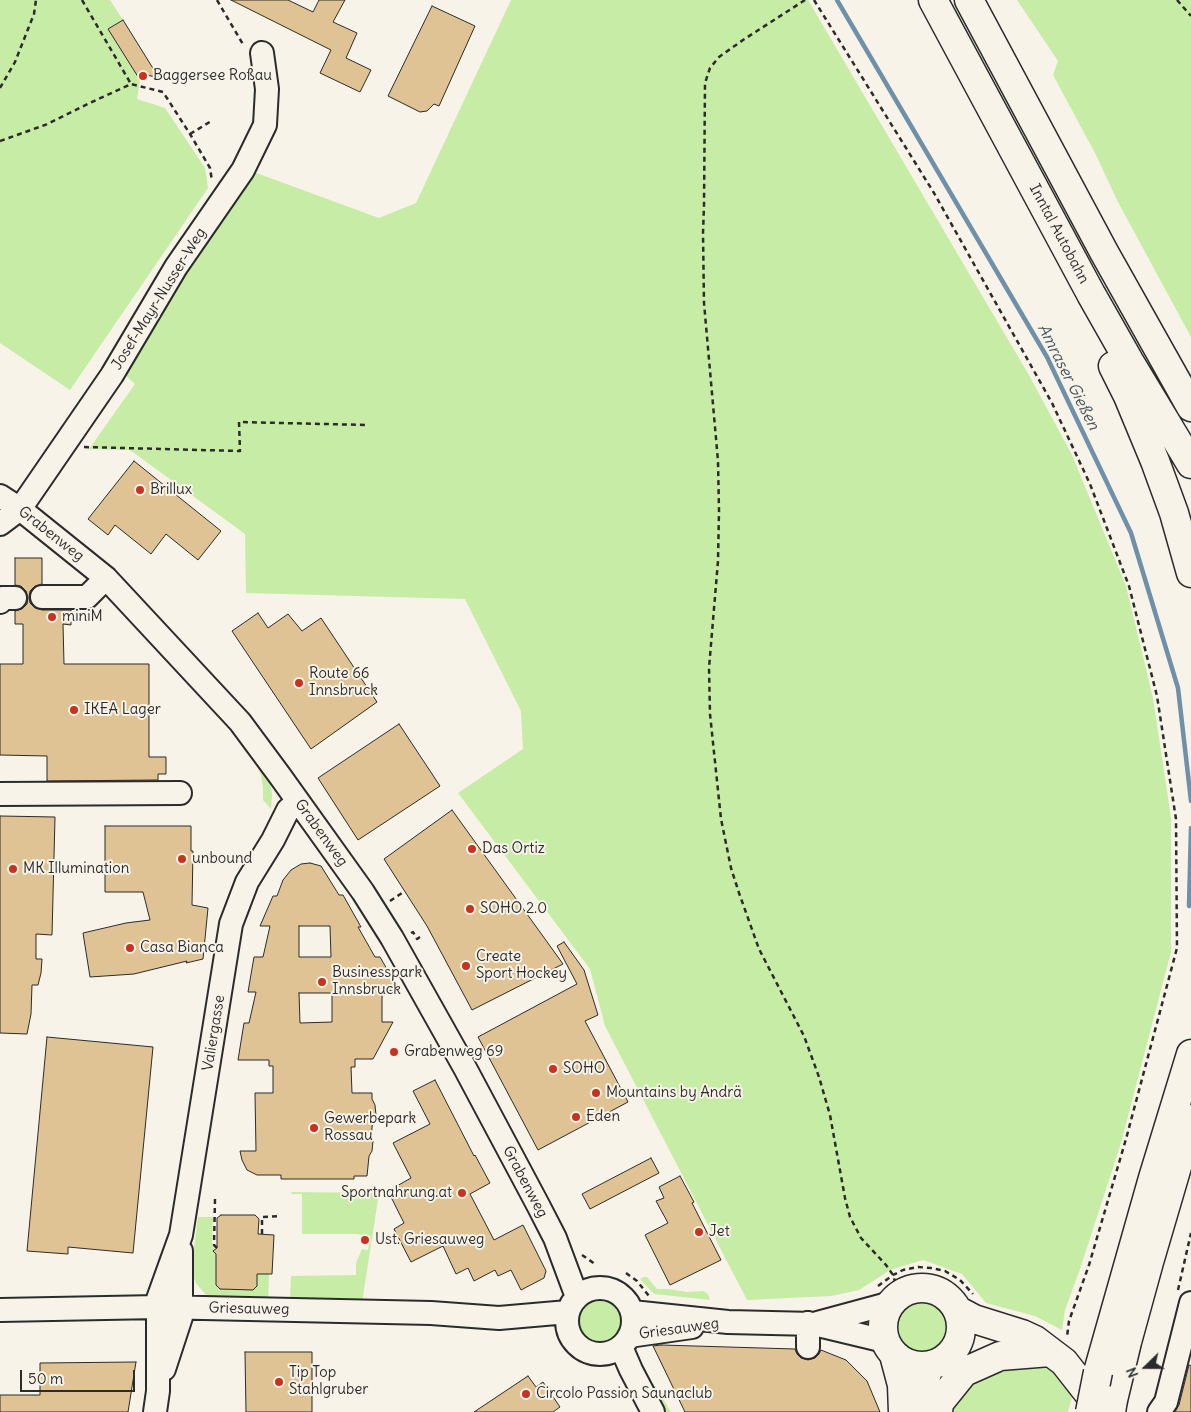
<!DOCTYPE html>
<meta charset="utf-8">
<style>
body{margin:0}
#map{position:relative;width:1191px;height:1412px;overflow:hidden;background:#f7f3e8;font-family:Delius,sans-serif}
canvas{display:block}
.north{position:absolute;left:1121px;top:1342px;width:50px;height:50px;-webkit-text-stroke:4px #f7f3e8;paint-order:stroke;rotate:248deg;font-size:14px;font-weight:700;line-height:20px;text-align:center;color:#2b2b2b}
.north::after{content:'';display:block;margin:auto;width:18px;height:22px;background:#2b2b2b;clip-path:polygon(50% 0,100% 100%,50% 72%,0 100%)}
.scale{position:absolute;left:20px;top:1370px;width:115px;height:22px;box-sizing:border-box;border:2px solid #2b2b2b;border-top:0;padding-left:6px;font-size:15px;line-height:18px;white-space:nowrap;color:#2b2b2b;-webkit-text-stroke:4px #f7f3e8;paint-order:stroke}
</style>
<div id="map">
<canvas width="1191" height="1412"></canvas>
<div class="north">N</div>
<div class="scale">50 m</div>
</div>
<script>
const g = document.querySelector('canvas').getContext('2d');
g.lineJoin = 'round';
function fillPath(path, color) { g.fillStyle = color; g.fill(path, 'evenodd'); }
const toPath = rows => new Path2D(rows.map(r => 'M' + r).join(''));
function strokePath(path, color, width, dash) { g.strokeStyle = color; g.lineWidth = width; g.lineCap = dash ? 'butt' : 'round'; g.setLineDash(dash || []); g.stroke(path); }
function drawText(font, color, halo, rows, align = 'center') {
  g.font = font + ' Delius,sans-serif'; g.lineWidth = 4; g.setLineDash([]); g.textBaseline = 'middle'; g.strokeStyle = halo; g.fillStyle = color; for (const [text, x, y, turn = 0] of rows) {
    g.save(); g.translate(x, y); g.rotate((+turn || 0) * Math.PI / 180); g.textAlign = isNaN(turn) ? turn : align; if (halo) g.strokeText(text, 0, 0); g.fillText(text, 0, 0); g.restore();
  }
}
fillPath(toPath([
 [0,0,110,0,123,20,108,29,140,80,137,99,165,108,205,168,208,188,70,390,0,343],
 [511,0,808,0,1030,377,1072,455,1126,586,1153,698,1171,818,1171,952,1121,1143,1080,1269,1065,1310,1062,1330,1035,1316,986,1303,962,1274,923,1260,890,1270,859,1290,831,1296,747,1300,605,1026,590,969,458,793,523,749,521,711,465,599,246,593,245,534,130,450,89,449,135,384,122,372,251,171,379,218,416,203],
 [1017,0,1191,0,1191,337,1118,202,1095,153,1053,75,1058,61],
 [253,757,270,780,272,795,271,809,263,800,263,788,261,775],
 [291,1192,379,1193,362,1303,290,1301,291,1276,356,1275,356,1263,362,1249,368,1250,370,1236,356,1234,302,1234,302,1194,292,1194],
 [198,1217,213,1217,212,1245,219,1257,216,1259,216,1285,220,1289,253,1290,257,1286,257,1274,269,1274,268,1302,217,1300,205,1294,196,1283,191,1271],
 [644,1277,647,1277,657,1289,668,1289,687,1292,703,1291,708,1294,710,1300,655,1294,652,1292,640,1279],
 '896 1327a27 27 0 1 1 54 0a27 27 0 1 1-54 0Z',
 '579 1321a21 21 0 1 1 42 0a21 21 0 1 1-42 0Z',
 [987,1345,1006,1347,1054,1368,1074,1389,1068,1412,929,1412,933,1390,943,1376,958,1368,968,1353],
 [642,1371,658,1390,671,1412,667,1412,656,1394,650,1392]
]), '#c7eca5');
strokePath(toPath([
 [837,0,1047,357,1131,533,1178,688,1191,801],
 [1189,906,1191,828]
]), '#6f90a8', 4.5);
const building = toPath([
 [231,0,288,0,313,12,319,0,345,0,333,22,357,33,346,58,371,70,360,92,320,73,331,50,231,0],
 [432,6,475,26,439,106,434,104,427,111,420,112,388,96,432,6],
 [123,20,159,78,147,75,140,80,108,29,123,20],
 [134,461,221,531,198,560,166,534,151,554,115,525,108,535,88,519,134,461],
 [15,558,42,558,42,584,35,586,30,591,29,597,30,603,35,608,42,610,71,610,71,625,63,624,64,664,149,664,149,757,166,757,166,774,158,774,158,780,47,781,47,756,0,755,0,664,23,664,23,624,15,624,15,611,22,609,27,604,28,598,26,591,21,586,15,585,15,558],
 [258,613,268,628,288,614,302,631,321,618,377,702,311,749,232,631,258,613],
 [399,724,440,786,358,840,318,778,399,724],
 [452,810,563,964,472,1010,427,926,384,859,452,810],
 [0,816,55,817,52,935,36,934,36,959,42,959,41,973,38,985,32,985,31,1014,27,1034,0,1033,0,816],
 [105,826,191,826,191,851,193,851,192,905,208,908,203,959,186,963,187,961,134,974,90,977,83,933,126,923,150,920,143,892,105,892,105,826],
 [310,863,321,866,339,895,343,895,361,927,358,927,375,957,380,957,399,990,382,991,382,1022,393,1022,373,1059,355,1059,355,1067,351,1067,352,1093,372,1093,372,1099,375,1105,376,1115,373,1115,371,1141,373,1141,372,1151,369,1156,367,1176,354,1176,354,1179,281,1179,281,1175,257,1175,247,1170,242,1160,240,1151,256,1151,255,1093,273,1093,273,1066,269,1066,269,1060,238,1060,244,1023,249,1023,256,992,248,992,254,957,263,957,270,926,260,926,273,896,277,896,283,880,291,870,301,864,310,863],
 [299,926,330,926,331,957,299,957,299,926],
 [299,993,332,993,332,1022,300,1023,299,993],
 [564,942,584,970,598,1015,585,1021,628,1102,538,1150,478,1037,577,984,557,946,564,942],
 [47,1037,153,1047,133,1253,68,1247,68,1254,27,1251,47,1037],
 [435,1080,474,1156,475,1155,490,1183,470,1194,494,1240,523,1225,546,1271,544,1278,521,1290,511,1270,498,1276,495,1270,474,1281,468,1268,456,1274,443,1246,411,1262,394,1229,404,1223,388,1191,411,1178,393,1143,430,1124,413,1091,435,1080],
 [651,1158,659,1173,590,1209,582,1194,651,1158],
 [680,1176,694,1202,692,1203,721,1260,670,1285,645,1235,668,1223,656,1201,664,1198,659,1187,680,1176],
 [221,1215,255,1215,259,1219,258,1234,274,1235,272,1274,257,1274,257,1286,253,1290,220,1289,216,1285,216,1254,213,1251,217,1248,217,1218,221,1215],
 [661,1345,795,1349,797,1354,801,1358,808,1360,815,1358,819,1354,821,1350,846,1360,867,1381,880,1412,685,1412,653,1346,661,1345],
 [245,1352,312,1352,312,1412,246,1412,245,1352],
 [136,1362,128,1412,0,1412,0,1395,40,1395,40,1363,136,1362],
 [1189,1365,1191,1366,1191,1412,1175,1412,1179,1405,1189,1365],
 [528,1376,536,1387,543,1382,560,1407,553,1412,474,1412,528,1376]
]);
fillPath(building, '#e0c394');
strokePath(building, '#2b2b2b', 1);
const minor = toPath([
 [0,496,20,509,106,578,240,722,280,776,363,892,392,938,465,1068,538,1205,555,1238,577,1297],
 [0,524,20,509,112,375,176,267,243,170,265,125,267,89,262,53],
 [42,597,87,597,106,578],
 [0,602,2,598,15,598],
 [0,794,180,793],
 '567 1321a33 33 0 1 1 66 0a33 33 0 1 1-66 0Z',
 [0,1310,158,1307,431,1313,499,1318,568,1312],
 [632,1312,728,1322,814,1324,885,1341],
 [817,1323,891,1303],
 [629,1336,692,1327],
 [621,1347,631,1370,653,1412],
 [808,1347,808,1323],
 [164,1369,181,1317,181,1251],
 [155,1412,158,1391,158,1299,181,1235,231,924,247,882,273,840,288,810,298,801],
 [1159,1412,1166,1402,1191,1303]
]);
const major = toPath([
 '883 1327a39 39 0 1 1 78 0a39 39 0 1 1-78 0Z',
 [957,1310,974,1319,1022,1334,1035,1340,1064,1362,1093,1399,1099,1412],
 [894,1355,902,1385,903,1412],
 [916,1412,929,1366],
 [938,1412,939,1403,964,1372,1000,1356,1050,1352]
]);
const highway = toPath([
 [933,0,1091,294,1129,361,1191,464],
 [969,0,1104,252,1191,407],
 [1113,366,1128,396,1155,461,1174,513,1191,573],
 [1098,1372,1153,1178,1191,1054],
 [1113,1400,1127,1342,1149,1262,1191,1119]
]);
strokePath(minor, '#2b2b2b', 26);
strokePath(major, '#2b2b2b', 31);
strokePath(highway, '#2b2b2b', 31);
strokePath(toPath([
 [82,0,131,84],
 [217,0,244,46],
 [805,0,743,40,719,57,710,68,705,83,704,206,703,233,704,303,718,461,719,511,718,561,709,668,710,714,721,819,731,868,739,893,759,949,804,1036,819,1077,830,1115,845,1198,850,1217,861,1238,886,1265,893,1275,896,1285],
 [814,0,934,193,1052,403,1090,484,1129,586,1157,696,1176,819,1177,948,1126,1139,1089,1265,1069,1321,1067,1337],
 [1177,0,1191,16],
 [0,88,15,62,34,14,36,0],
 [190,134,213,120],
 [0,141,45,125,92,102,131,84,163,92,190,134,210,168,212,181],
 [84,447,240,451,239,422,368,425],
 [390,901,405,891],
 [411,933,413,932,417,939,420,937],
 [215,1199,214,1245,217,1248],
 [262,1234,262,1217,280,1216],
 [582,1255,595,1264],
 [626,1273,637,1281,649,1296],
 [878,1286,893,1275,903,1270,918,1267,931,1268,945,1271,960,1280,973,1294],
 [1178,1290,1191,1233]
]), '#2b2b2b', 2.5, [5, 4]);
strokePath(minor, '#f7f3e8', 22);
strokePath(major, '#f7f3e8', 28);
strokePath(highway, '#f7f3e8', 28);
const highwayBridge = toPath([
 [1090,1412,1098,1372],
 [1111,1412,1113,1400]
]);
strokePath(highwayBridge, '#2b2b2b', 31, []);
strokePath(highwayBridge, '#f7f3e8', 28);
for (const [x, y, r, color] of [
 [143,76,5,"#c8321e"],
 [140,490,5,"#c8321e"],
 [52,617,5,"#c8321e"],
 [299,683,5,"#c8321e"],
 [74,710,5,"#c8321e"],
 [472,849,5,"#c8321e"],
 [182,859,5,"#c8321e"],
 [13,869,5,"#c8321e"],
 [470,909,5,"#c8321e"],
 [130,948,5,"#c8321e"],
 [466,966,5,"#c8321e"],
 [322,982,5,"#c8321e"],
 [394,1052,5,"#c8321e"],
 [553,1069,5,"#c8321e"],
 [596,1093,5,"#c8321e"],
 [576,1117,5,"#c8321e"],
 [314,1128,5,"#c8321e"],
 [462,1193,5,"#c8321e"],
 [699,1232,5,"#c8321e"],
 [365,1240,5,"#c8321e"],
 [279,1382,5,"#c8321e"],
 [526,1394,5,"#c8321e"]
]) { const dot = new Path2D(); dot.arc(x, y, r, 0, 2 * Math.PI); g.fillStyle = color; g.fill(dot); strokePath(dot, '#f7f3e8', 2); }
drawText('15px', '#2b2b2b', '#f7f3e8', [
 ["Baggersee Roßau",153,76],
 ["Brillux",150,490],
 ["miniM",62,617],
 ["Route 66",309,674],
 ["Innsbruck",309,691],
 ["IKEA Lager",84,710],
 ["Das Ortiz",482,849],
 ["unbound",192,859],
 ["MK Illumination",23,869],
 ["SOHO 2.0",480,909],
 ["Casa Bianca",140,948],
 ["Create",476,957],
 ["Sport Hockey",476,974],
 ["Businesspark",332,973],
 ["Innsbruck",332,990],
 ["Grabenweg 69",404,1052],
 ["SOHO",563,1069],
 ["Mountains by Andrä",606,1093],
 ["Eden",586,1117],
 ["Gewerbepark",324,1119],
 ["Rossau",324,1136],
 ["Sportnahrung.at",452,1193,"right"],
 ["Jet",709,1232],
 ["Ust. Griesauweg",375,1240],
 ["Tip Top",289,1373],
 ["Stahlgruber",289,1390],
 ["Circolo Passion Saunaclub",536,1394]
], 'left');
drawText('15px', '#2b2b2b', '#f7f3e8', [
 ["Inntal Autobahn",1059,234,62],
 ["Josef-Mayr-Nusser-Weg",159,299,-58],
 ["Grabenweg",51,534,38],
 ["Grabenweg",321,833,54],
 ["Valiergasse",214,1033,-81],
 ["Grabenweg",525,1182,62],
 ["Griesauweg",249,1309,1],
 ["Griesauweg",679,1329,-8]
]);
drawText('italic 16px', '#47555f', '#f7f3e8', [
 ["Amraser Gießen",1068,377,63]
]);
</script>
